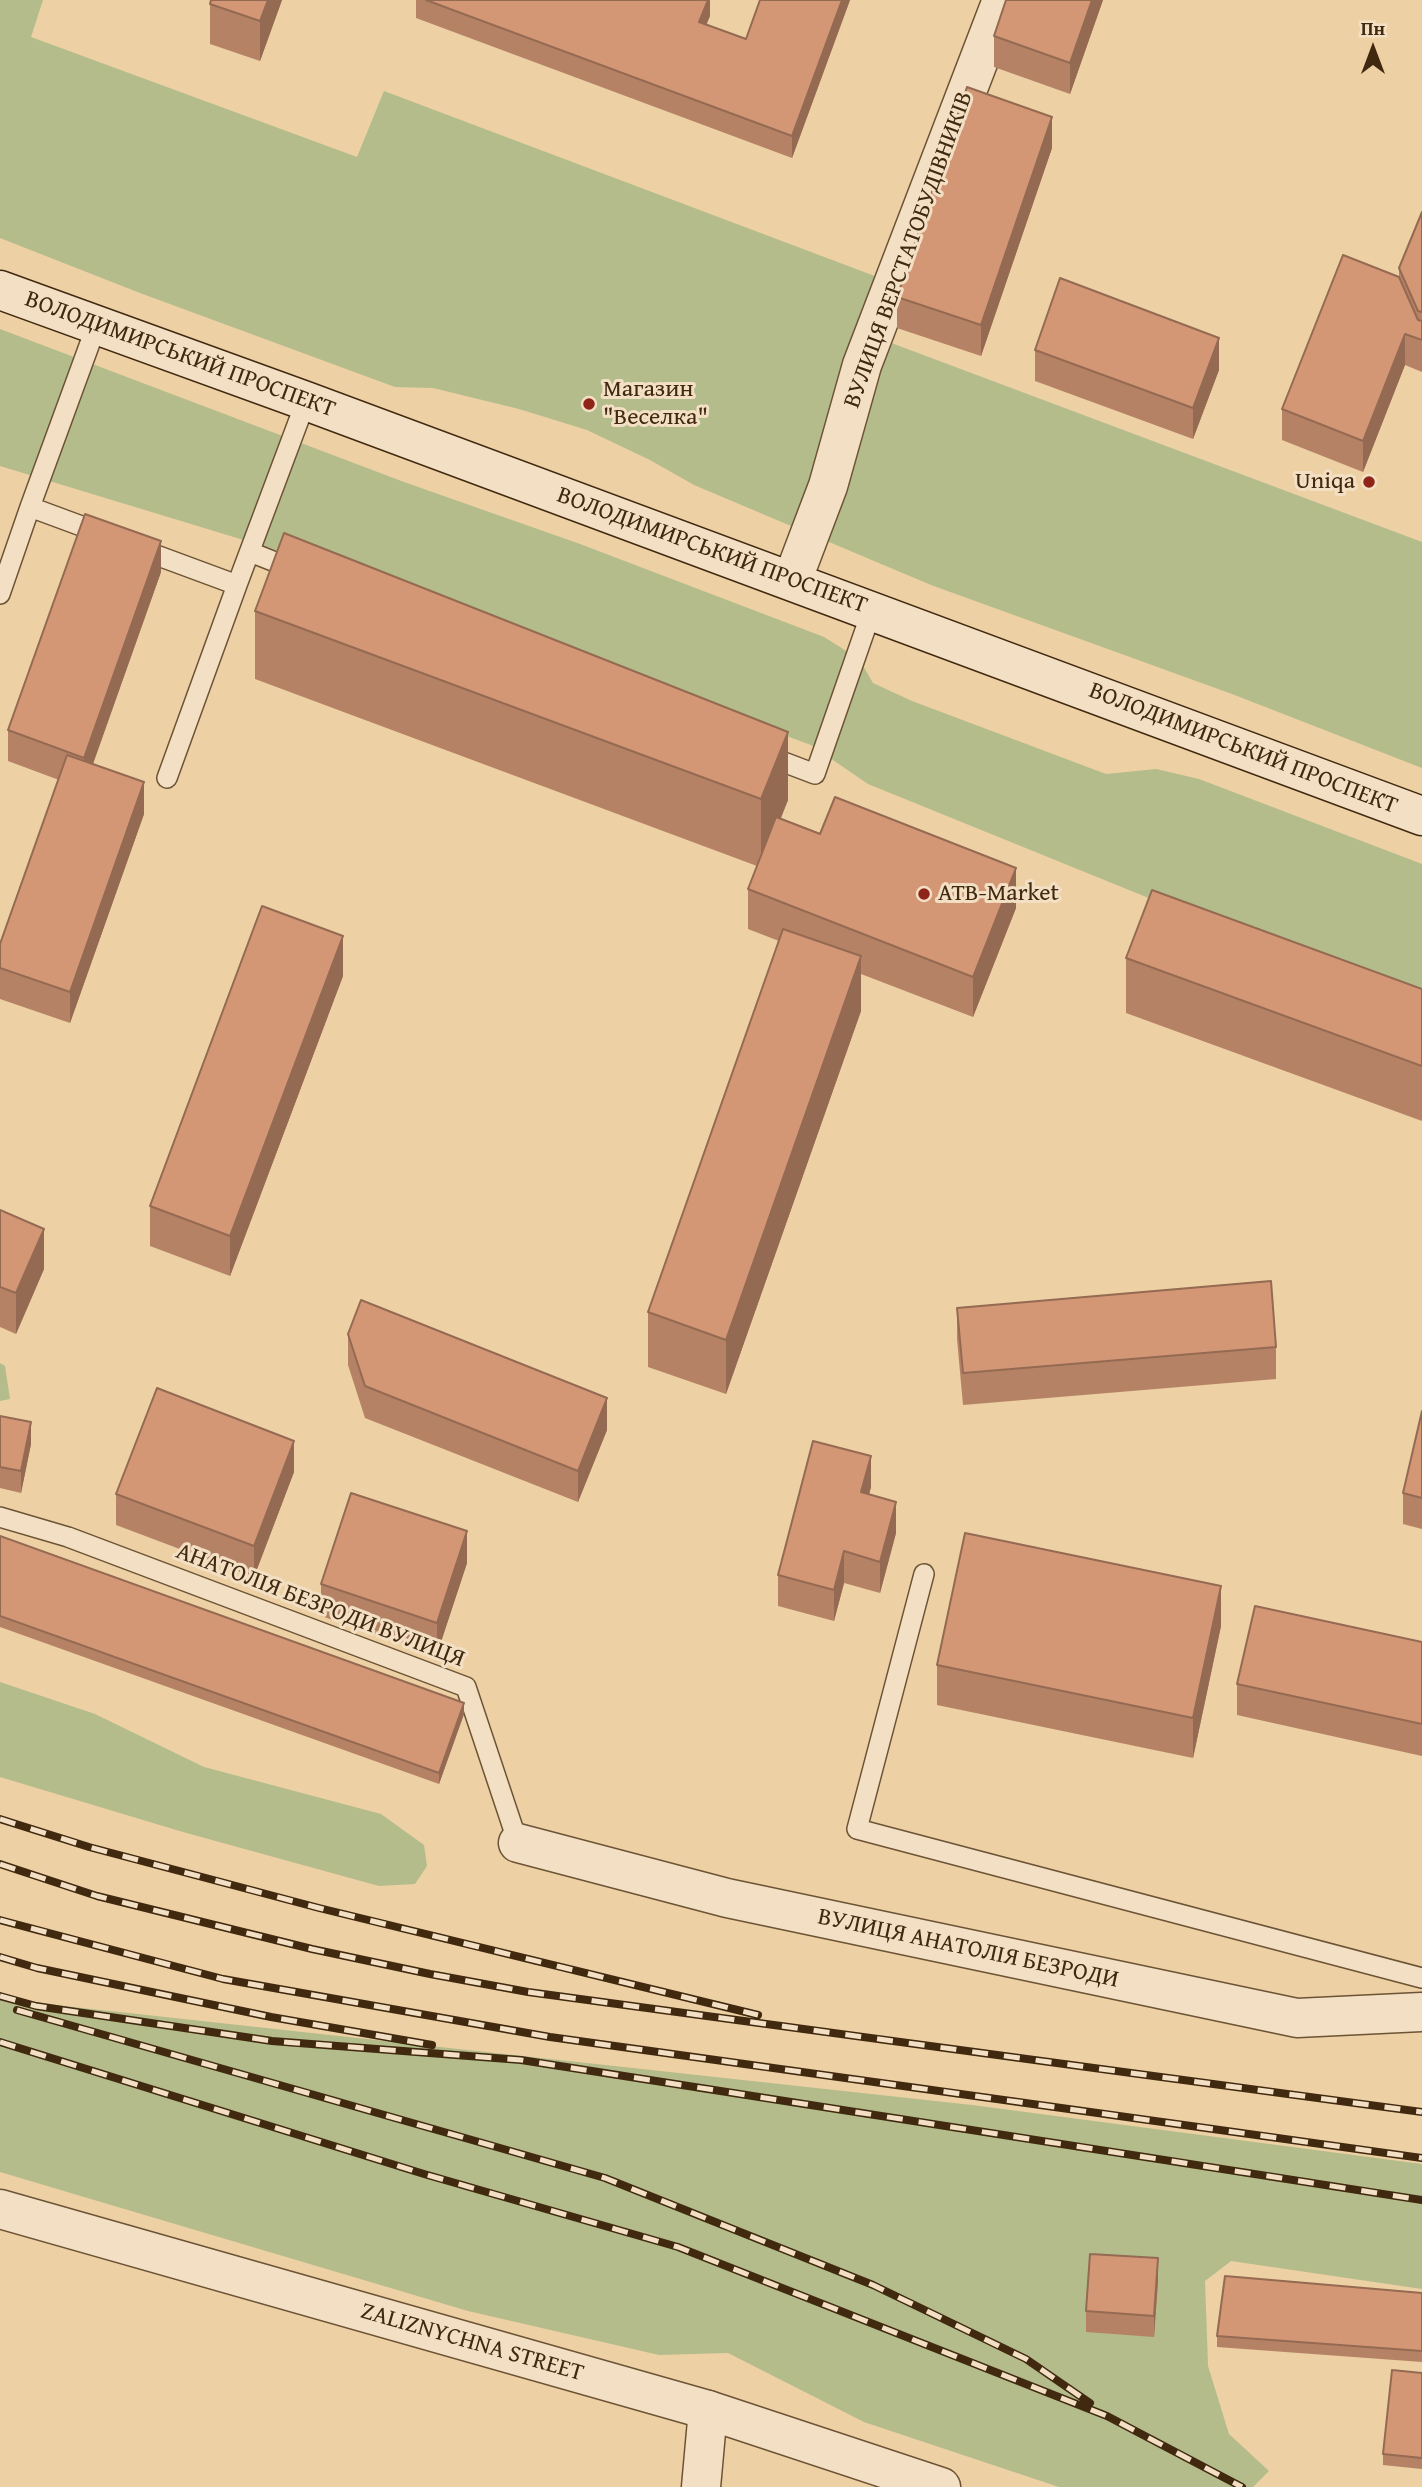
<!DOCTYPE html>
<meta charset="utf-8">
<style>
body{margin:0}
#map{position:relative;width:1422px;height:2487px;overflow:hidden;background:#edd0a4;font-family:"Gentium Book Plus",serif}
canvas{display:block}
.north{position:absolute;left:1338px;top:14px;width:70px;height:70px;-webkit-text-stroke:5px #f3e0c4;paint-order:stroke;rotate:0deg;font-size:19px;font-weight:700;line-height:28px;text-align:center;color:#412910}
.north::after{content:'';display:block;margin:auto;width:24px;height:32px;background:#412910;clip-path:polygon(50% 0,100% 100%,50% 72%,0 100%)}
</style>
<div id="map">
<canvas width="1422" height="2487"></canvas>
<div class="north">Пн</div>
</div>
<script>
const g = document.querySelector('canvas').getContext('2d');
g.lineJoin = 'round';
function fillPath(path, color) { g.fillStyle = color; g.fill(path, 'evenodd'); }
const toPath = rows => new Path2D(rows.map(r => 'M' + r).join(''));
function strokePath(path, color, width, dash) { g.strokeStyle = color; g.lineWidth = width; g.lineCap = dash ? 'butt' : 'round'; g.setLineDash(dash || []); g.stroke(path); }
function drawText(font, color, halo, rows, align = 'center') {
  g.font = font + ' "Gentium Book Plus",serif'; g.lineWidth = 6; g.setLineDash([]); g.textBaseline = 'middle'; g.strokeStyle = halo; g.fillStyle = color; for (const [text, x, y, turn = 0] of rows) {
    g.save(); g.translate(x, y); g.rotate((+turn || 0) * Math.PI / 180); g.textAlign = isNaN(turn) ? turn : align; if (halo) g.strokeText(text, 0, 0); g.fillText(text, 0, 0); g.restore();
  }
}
fillPath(toPath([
 [0,0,43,0,31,37,357,157,384,91,880,278,862,332,1422,542,1422,768,1232,694,931,585,694,485,650,460,587,430,519,409,433,388,395,387,140,293,0,238],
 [0,329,404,482,580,544,824,637,859,659,873,683,912,701,1106,774,1156,769,1199,779,1422,864,1422,1009,868,784,811,745,293,555,0,466],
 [0,1363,5,1366,10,1399,0,1401],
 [0,1682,95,1714,204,1767,381,1814,424,1845,427,1866,415,1884,379,1886,183,1832,0,1777],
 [0,1999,972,2105,1422,2164,1422,2289,1231,2261,1205,2281,1208,2366,1229,2434,1269,2471,1253,2487,1059,2487,864,2422,728,2353,659,2355,468,2311,0,2172]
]), '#b3bc8a');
const service = toPath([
 [30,507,97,324],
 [137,548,237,585,306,401],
 [250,552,298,571],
 [0,594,30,507,103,534],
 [765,755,815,774,872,610],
 [167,778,237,585],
 [0,1517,68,1537,466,1687,518,1843],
 [924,1574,857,1829,1422,1978]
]);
const minor = toPath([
 [792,581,828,486,862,365,1002,0],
 [518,1843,727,1898,1297,2018,1422,2012],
 [708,2410,941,2487]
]);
const tertiary = toPath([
 [0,2209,708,2410,701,2487]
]);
const secondary = toPath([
 [0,290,306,401,1422,816]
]);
strokePath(service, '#6c5335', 22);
strokePath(minor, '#6c5335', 41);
strokePath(tertiary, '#6c5335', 41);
strokePath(secondary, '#412910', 41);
strokePath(service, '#f3e0c4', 19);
strokePath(minor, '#f3e0c4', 38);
strokePath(tertiary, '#f3e0c4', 38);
strokePath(secondary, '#f3e0c4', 38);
const rail = toPath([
 [0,1819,89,1847,319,1908,758,2015],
 [0,1864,97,1896,312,1949,430,1974,528,1992,1422,2112],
 [0,1920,223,1979,550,2037,1422,2158],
 [0,1957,37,1968,271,2017,432,2045],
 [0,1996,36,2006,272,2041,521,2060,1422,2200],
 [17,2010,605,2178,873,2285,1026,2359,1090,2403],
 [0,2042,424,2174,678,2247,1107,2416,1242,2487]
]);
strokePath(rail, '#412910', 8);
strokePath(rail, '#f3e0c4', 5, [16]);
fillPath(toPath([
 [211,0,282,0,260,61,210,44,210,4],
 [416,0,710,0,710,16,706,24,746,39,760,0,850,0,792,158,416,18],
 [1103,0,1070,94,994,67,994,36],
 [1052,148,981,356,897,328,897,297],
 [1422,212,1422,372,1405,365,1363,472,1282,440,1282,409,1399,277,1399,268],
 [1035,350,1219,370,1193,439,1035,381],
 [161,572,93,764,144,814,70,1023,0,999,0,944,59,780,8,761,8,730],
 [255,611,788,800,781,818,1016,908,973,1017,861,974,861,1011,726,1394,648,1367,648,1312,779,941,748,929,748,889,757,866,255,679],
 [1126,958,1422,989,1422,1121,1126,1013],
 [343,976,230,1276,150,1246,150,1206],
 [0,1210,44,1269,16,1334,0,1327],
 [957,1308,1276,1347,1276,1379,963,1405,957,1339],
 [348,1334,607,1430,578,1502,365,1418,348,1365],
 [1422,1411,1422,1529,1403,1524,1403,1493],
 [0,1416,31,1444,21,1493,0,1488],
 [294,1472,254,1577,116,1525,116,1494],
 [871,1487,869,1494,896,1533,880,1593,844,1583,834,1621,778,1606,778,1575],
 [0,1536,464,1714,439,1784,0,1627],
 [467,1563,437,1654,321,1616,321,1584],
 [1221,1626,1193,1758,937,1705,937,1665],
 [1422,1642,1422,1756,1237,1715,1237,1684],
 [1158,2280,1154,2337,1086,2332,1086,2311],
 [1422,2293,1422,2362,1217,2347,1217,2336],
 [1422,2373,1422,2469,1383,2465,1383,2454]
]), '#b68265');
fillPath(toPath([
 [268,0,282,0,260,61,260,21],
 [708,0,710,0,710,16,699,43,699,22],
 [842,0,850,0,792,158,792,136],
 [1092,0,1103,0,1070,94,1070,63],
 [1052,117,1052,148,981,356,981,325],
 [1405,334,1405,365,1363,472,1363,441],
 [1219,338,1219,370,1193,439,1193,408],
 [161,541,161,572,84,789,84,758],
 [788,732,788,800,761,867,761,799],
 [144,782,144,814,70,1023,70,992],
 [1016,868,1016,908,973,1017,973,977],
 [343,936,343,976,230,1276,230,1236],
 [861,956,861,1011,726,1394,726,1340],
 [44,1229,44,1269,16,1334,16,1293],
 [607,1398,607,1430,578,1502,578,1471],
 [31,1422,31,1444,21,1493,21,1471],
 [294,1441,294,1472,254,1577,254,1546],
 [871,1456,871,1487,861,1524,861,1492],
 [896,1502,896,1533,880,1593,880,1562],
 [467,1531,467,1563,437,1654,437,1623],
 [844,1551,844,1583,834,1621,834,1590],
 [1221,1586,1221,1626,1193,1758,1193,1718],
 [464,1703,464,1714,439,1784,439,1773],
 [1158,2258,1158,2280,1154,2337,1154,2316]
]), '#946a53');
const building = toPath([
 [211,0,268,0,260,21,210,4,211,0],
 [426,0,708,0,699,22,746,39,760,0,842,0,792,136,426,0],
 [1006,0,1092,0,1070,63,994,36,1006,0],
 [967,87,1052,117,981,325,897,297,967,87],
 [1422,212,1422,312,1418,311,1399,268,1422,212],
 [1343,255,1399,277,1418,320,1422,321,1422,340,1405,334,1363,441,1282,409,1343,255],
 [1060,278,1219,338,1193,408,1035,350,1060,278],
 [85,514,161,541,84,758,8,730,85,514],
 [284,533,788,732,761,799,255,611,284,533],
 [67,755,144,782,70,992,0,968,0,944,67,755],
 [835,797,1016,868,973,977,748,889,776,817,820,834,835,797],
 [1152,890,1422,989,1422,1066,1126,958,1152,890],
 [262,906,343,936,230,1236,150,1206,262,906],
 [783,929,861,956,726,1340,648,1312,783,929],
 [0,1210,44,1229,16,1293,0,1287,0,1210],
 [1271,1281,1276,1347,963,1373,957,1308,1271,1281],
 [361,1300,607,1398,578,1471,365,1386,348,1334,361,1300],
 [157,1388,294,1441,254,1546,116,1494,157,1388],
 [1422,1411,1422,1498,1403,1493,1422,1411],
 [0,1416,31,1422,21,1471,0,1467,0,1416],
 [813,1441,871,1456,861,1492,896,1502,880,1562,844,1551,834,1590,778,1575,813,1441],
 [351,1493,467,1531,437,1623,321,1584,351,1493],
 [965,1533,1221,1586,1193,1718,937,1665,965,1533],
 [0,1536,464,1703,439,1773,0,1616,0,1536],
 [1255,1606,1422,1642,1422,1724,1237,1684,1255,1606],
 [1090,2254,1158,2258,1154,2316,1086,2311,1090,2254],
 [1225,2276,1422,2293,1422,2351,1217,2336,1225,2276],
 [1392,2370,1422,2373,1422,2458,1383,2454,1392,2370]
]);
fillPath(building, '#d49776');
strokePath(building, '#946a53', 2);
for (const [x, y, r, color] of [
 [589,404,7,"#8f2418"],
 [1369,482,7,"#8f2418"],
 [924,894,7,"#8f2418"]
]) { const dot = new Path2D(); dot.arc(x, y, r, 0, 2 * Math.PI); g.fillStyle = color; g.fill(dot); strokePath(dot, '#f3e0c4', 2.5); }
drawText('24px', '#412910', '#f3e0c4', [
 ["ВУЛИЦЯ ВЕРСТАТОБУДІВНИКІВ",909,250,-70],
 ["ВОЛОДИМИРСЬКИЙ ПРОСПЕКТ",180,355,20],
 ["ВОЛОДИМИРСЬКИЙ ПРОСПЕКТ",712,551,20],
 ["ВОЛОДИМИРСЬКИЙ ПРОСПЕКТ",1243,749,21],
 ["АНАТОЛІЯ БЕЗРОДИ ВУЛИЦЯ",320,1606,21],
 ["ВУЛИЦЯ АНАТОЛІЯ БЕЗРОДИ",968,1949,12],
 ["ZALIZNYCHNA STREET",472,2343,16]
]);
drawText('24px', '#412910', '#f3e0c4', [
 ["Магазин",603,390],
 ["\"Веселка\"",603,418],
 ["Uniqa",1355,482,"right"],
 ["ATB-Market",938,894]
], 'left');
</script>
